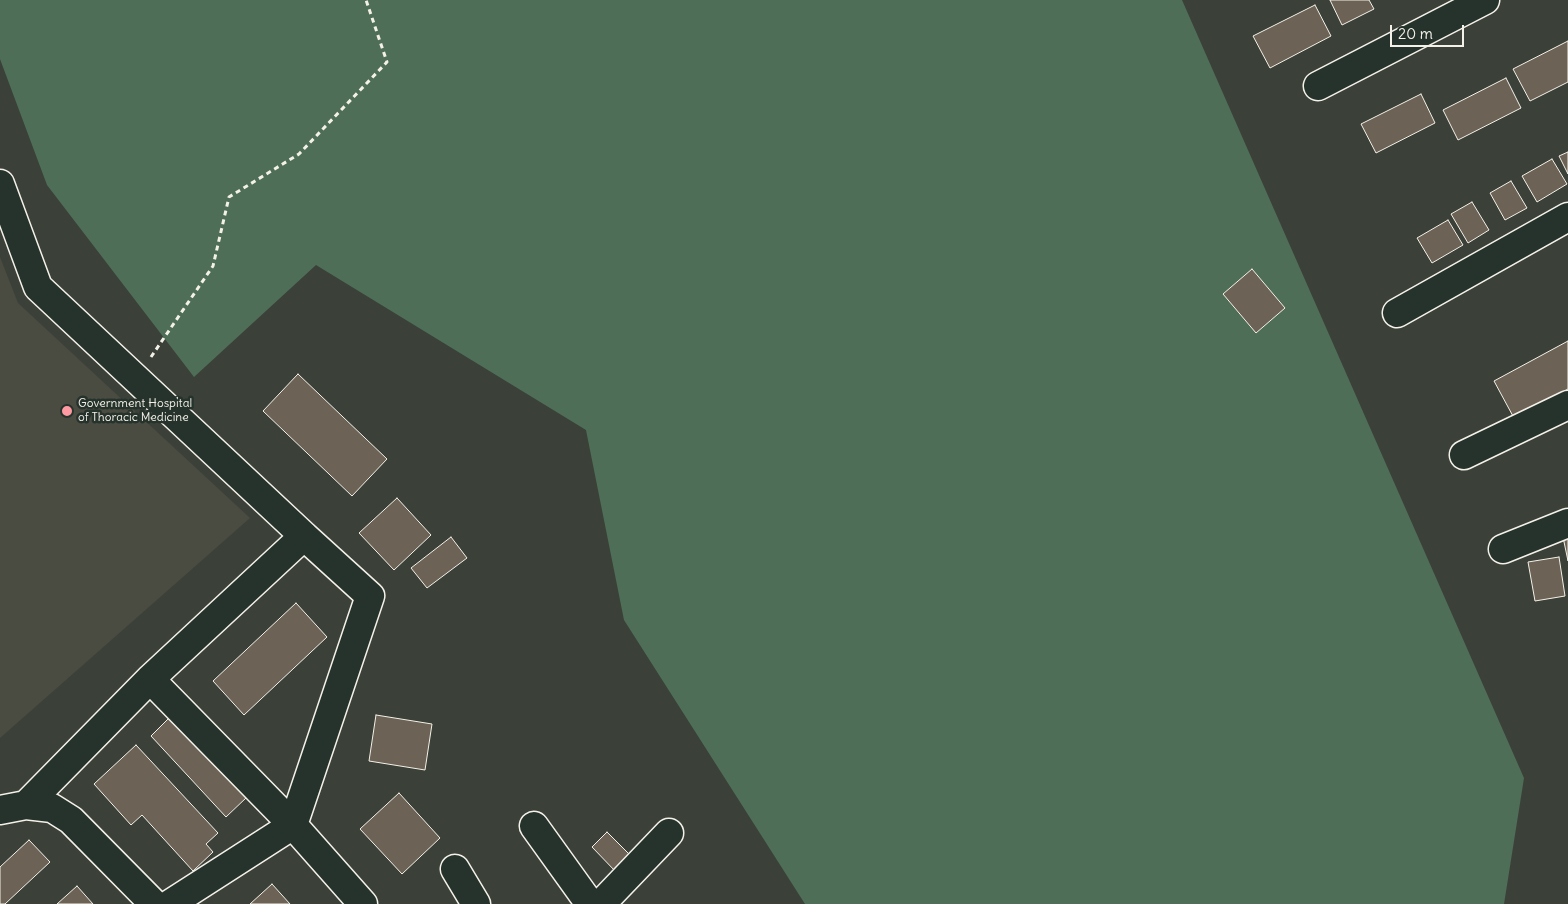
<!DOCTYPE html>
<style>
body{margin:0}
#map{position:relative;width:1568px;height:904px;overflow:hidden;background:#3b4139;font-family:Delius,sans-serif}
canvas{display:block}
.scale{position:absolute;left:1390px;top:25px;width:74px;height:22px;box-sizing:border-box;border:2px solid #f4f1e8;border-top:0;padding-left:6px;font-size:15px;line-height:18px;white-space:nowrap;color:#f4f1e8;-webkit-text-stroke:4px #26332d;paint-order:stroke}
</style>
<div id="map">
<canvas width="1568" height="904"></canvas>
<div class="scale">20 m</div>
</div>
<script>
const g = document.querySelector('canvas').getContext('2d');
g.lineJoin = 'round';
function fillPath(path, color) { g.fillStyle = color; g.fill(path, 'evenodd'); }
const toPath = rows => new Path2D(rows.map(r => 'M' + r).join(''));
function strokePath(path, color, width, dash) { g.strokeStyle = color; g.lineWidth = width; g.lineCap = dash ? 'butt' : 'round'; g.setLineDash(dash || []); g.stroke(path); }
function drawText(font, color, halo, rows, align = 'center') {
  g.font = font + ' Delius,sans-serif'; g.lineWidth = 5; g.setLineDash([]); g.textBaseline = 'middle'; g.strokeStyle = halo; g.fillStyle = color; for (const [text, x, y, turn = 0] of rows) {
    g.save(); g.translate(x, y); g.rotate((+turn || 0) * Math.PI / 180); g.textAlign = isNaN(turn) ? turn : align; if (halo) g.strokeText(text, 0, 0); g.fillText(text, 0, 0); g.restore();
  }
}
fillPath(toPath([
 [0,257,18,303,250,518,0,738]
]), '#4a4b41');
fillPath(toPath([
 [0,0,1182,0,1524,778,1504,904,805,904,624,620,586,430,316,265,194,377,47,185,0,59]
]), '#4f6e58');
const building = toPath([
 [1330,0,1369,0,1374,9,1342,25,1330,0],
 [1315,5,1331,36,1270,68,1253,36,1315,5],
 [1568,41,1568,82,1530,101,1513,69,1568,41],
 [1506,78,1521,108,1458,140,1443,110,1506,78],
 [1421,94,1435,123,1376,153,1361,124,1421,94],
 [1568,152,1568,174,1559,156,1568,152],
 [1552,159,1567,184,1537,202,1522,176,1552,159],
 [1511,181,1527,208,1505,220,1490,193,1511,181],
 [1472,202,1489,230,1468,243,1451,214,1472,202],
 [1448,220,1463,245,1432,263,1417,238,1448,220],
 [1252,269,1285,308,1256,333,1223,294,1252,269],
 [1568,341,1568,389,1514,418,1494,381,1568,341],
 [298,374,387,459,352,496,263,411,298,374],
 [397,498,431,535,394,570,359,533,397,498],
 [1568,536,1568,561,1563,537,1568,536],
 [451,537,467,558,427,588,411,568,451,537],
 [1559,557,1565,596,1535,601,1528,562,1559,557],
 [296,603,327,637,244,715,213,681,296,603],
 [172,715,247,797,226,817,151,736,172,715],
 [376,715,432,724,425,770,369,761,376,715],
 [136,745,218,833,206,844,213,852,193,871,142,815,131,825,94,784,136,745],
 [399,793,440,838,402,874,360,829,399,793],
 [607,832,632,857,616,872,592,847,607,832],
 [29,840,50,862,5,904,0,904,0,867,29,840],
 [272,884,290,904,250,904,272,884],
 [77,886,93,904,57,904,77,886]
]);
fillPath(building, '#6c6255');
strokePath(building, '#f4f1e8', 1);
const minor = toPath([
 [1318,86,1485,0],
 [0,184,38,287,304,536,150,679,26,805],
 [1397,313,1568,217],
 [1464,455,1568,405],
 [1503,549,1568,523],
 [150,679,293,825,363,904],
 [0,810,26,805,52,808,71,820,154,904],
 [534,826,590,904],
 [455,869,476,904],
 [170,904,293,825,370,596,304,536],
 [601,904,669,833]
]);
strokePath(minor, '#f4f1e8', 31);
strokePath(toPath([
 [151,357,213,266,229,197,299,154,387,62,366,0]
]), '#f4f1e8', 3, [5, 4]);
strokePath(minor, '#26332d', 28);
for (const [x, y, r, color] of [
 [67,411,6,"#ff9aa2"]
]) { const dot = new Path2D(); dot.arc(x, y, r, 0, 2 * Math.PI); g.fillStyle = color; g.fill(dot); strokePath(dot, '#26332d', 2); }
drawText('12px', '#f4f1e8', '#26332d', [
 ["Government Hospital",78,404],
 ["of Thoracic Medicine",78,418]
], 'left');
</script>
